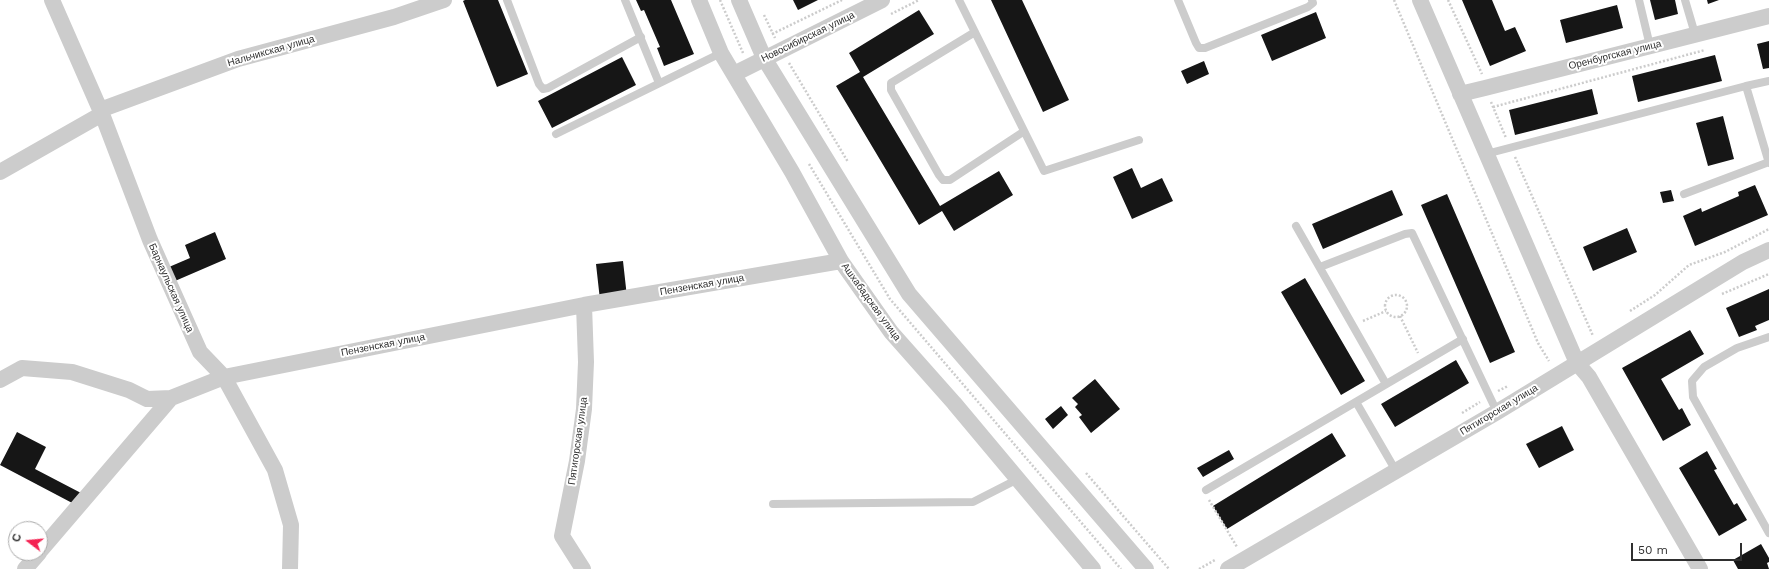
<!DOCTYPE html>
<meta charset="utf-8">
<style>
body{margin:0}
#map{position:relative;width:1769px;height:569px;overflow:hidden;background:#fff;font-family:"Work Sans",sans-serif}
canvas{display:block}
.north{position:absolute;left:8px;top:521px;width:40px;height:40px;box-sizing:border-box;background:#fff;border:1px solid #acacac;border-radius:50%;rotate:286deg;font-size:11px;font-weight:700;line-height:16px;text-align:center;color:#2f2f2f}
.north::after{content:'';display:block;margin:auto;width:14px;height:18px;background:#f42252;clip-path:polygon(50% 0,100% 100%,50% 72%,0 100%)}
.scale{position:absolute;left:1631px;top:543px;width:111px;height:18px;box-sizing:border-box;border:2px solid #2f2f2f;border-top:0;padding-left:5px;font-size:12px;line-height:14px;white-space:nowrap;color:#2f2f2f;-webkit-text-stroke:3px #fff;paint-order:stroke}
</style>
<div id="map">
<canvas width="1769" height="569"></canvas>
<div class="north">С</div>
<div class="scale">50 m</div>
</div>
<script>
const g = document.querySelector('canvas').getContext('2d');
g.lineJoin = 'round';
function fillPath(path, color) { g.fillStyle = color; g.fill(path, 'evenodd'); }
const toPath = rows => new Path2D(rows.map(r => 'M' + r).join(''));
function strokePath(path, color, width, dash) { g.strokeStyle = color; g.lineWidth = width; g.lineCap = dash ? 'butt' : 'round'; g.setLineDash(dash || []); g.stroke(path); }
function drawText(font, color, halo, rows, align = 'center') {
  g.font = font + ' "Work Sans",sans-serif'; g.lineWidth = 4; g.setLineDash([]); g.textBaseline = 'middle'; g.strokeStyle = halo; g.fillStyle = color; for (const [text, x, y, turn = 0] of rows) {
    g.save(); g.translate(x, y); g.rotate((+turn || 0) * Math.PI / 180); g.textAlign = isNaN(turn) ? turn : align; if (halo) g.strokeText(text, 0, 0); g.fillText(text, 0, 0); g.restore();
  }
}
fillPath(toPath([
 [465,0,498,0,528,74,497,87,463,1],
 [636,0,671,0,694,54,664,66,657,48,660,47,644,10,641,11],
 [793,0,818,0,798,10],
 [991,0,1022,0,1069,100,1043,112],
 [1462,0,1492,0,1505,31,1515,27,1526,51,1490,66],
 [1650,0,1675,0,1678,14,1655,20],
 [1707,0,1719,0,1708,4],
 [1617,5,1623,28,1566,43,1560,20],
 [919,10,934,34,863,77,940,206,999,171,1013,195,954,231,942,211,919,225,836,86,860,72,849,53],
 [1316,12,1326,38,1272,61,1261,35],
 [1769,41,1769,68,1763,69,1757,44],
 [1715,55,1722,81,1638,102,1632,76],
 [622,57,636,85,552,128,538,101],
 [1204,61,1209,74,1187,84,1181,71],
 [1592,89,1598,114,1515,135,1509,110],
 [1723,116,1734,159,1708,166,1696,123],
 [1132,168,1141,188,1162,178,1173,201,1132,219,1113,177],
 [1755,185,1768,215,1695,246,1683,216,1701,208,1702,212,1739,196,1738,192],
 [1392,190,1403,215,1323,249,1312,224],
 [1671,190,1674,201,1663,203,1660,192],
 [1447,194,1515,352,1490,363,1421,205],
 [1627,228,1637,252,1593,271,1583,247],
 [215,232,226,259,175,281,169,267,190,258,185,245],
 [623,261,627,297,600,300,596,264],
 [1305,278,1365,381,1341,395,1281,292],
 [1769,289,1769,320,1755,326,1757,330,1739,337,1726,308],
 [1690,330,1704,354,1661,379,1679,410,1682,408,1691,425,1663,441,1622,368],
 [1456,360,1469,383,1395,427,1381,404],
 [1095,379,1120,409,1091,433,1079,417,1082,415,1075,407,1078,404,1072,398],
 [1061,406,1068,415,1053,429,1045,419],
 [1562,426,1574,450,1539,468,1526,444],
 [17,432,46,447,35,469,81,493,76,505,0,465],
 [1332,433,1346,456,1227,529,1213,506],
 [1229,450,1234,459,1203,477,1197,468],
 [1707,451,1717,469,1714,470,1734,505,1737,503,1747,520,1719,536,1679,468],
 [1761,544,1769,558,1769,562,1767,563,1769,569,1738,569,1733,560]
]), '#161616');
strokePath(toPath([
 [720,0,743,53],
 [1394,0,1538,343,1549,361],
 [1448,0,1482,74],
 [891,14,919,0],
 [764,15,775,38],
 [772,34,842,0],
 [789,63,848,162],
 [1491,102,1506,138],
 [1493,107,1705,50],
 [1515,157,1593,336],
 [809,164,890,299,1121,569],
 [1722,294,1769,274],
 '1385 306a11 11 0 1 1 22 0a11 11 0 1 1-22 0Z',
 [1630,311,1655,295,1689,265,1725,252,1769,229],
 [1400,316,1418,353],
 [1363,321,1386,311],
 [1498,391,1508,386],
 [1462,413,1480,402],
 [1086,473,1169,569],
 [1209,500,1237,547],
 [1199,569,1215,560]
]), '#ccc', 2.5, [2, 2]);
strokePath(toPath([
 [507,0,539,84,543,89,548,88,641,37],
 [625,0,659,83],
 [959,0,1044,171,1139,140],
 [1178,0,1196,43,1199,48,1205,48,1308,7,1313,3,1312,0],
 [1639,0,1650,46],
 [1685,0,1695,34],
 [975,32,891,83,891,90,939,175,943,180,950,180,1023,132],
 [1769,81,1746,86,1769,163],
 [556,134,721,53],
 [1486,154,1746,86],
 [1684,194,1769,162],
 [1296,226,1386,384],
 [1320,267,1405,234,1412,233,1497,412],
 [1769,337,1737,348,1704,367,1692,381,1693,397,1769,533],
 [1356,402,1396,471],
 [1206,490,1463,339],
 [773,504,973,502,1018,479]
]), '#ccc', 8);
strokePath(toPath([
 [52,0,102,114,150,240,200,352,224,377,275,470,291,525,290,569],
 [699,0,721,53,792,172,841,261,891,332,954,403,1093,569],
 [739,0,764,58,909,294,1146,569],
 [1420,0,1577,363,1589,377,1700,569],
 [734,74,882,0],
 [1460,94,1485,88,1769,16],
 [100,110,238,59,394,17,444,0],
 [0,172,102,114],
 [0,380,22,368,72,372,129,390,147,399,171,398,224,377,584,305,841,261],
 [40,551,171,398],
 [25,569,39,553],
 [583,569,562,536,577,461,584,409,586,362,584,305],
 [1228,569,1497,412,1743,262,1769,250]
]), '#ccc', 16);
drawText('10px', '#2f2f2f', '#fff', [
 ["Новосибирская улица",808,37,-26],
 ["Нальчикская улица",271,51,-16],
 ["Оренбургская улица",1615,55,-14],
 ["Пензенская улица",702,285,-10],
 ["Барнаульская улица",171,288,66],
 ["Ашхабадская улица",871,302,54],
 ["Пензенская улица",383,345,-11],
 ["Пятигорская улица",1499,410,-31],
 ["Пятигорская улица",578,441,-82]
]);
</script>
